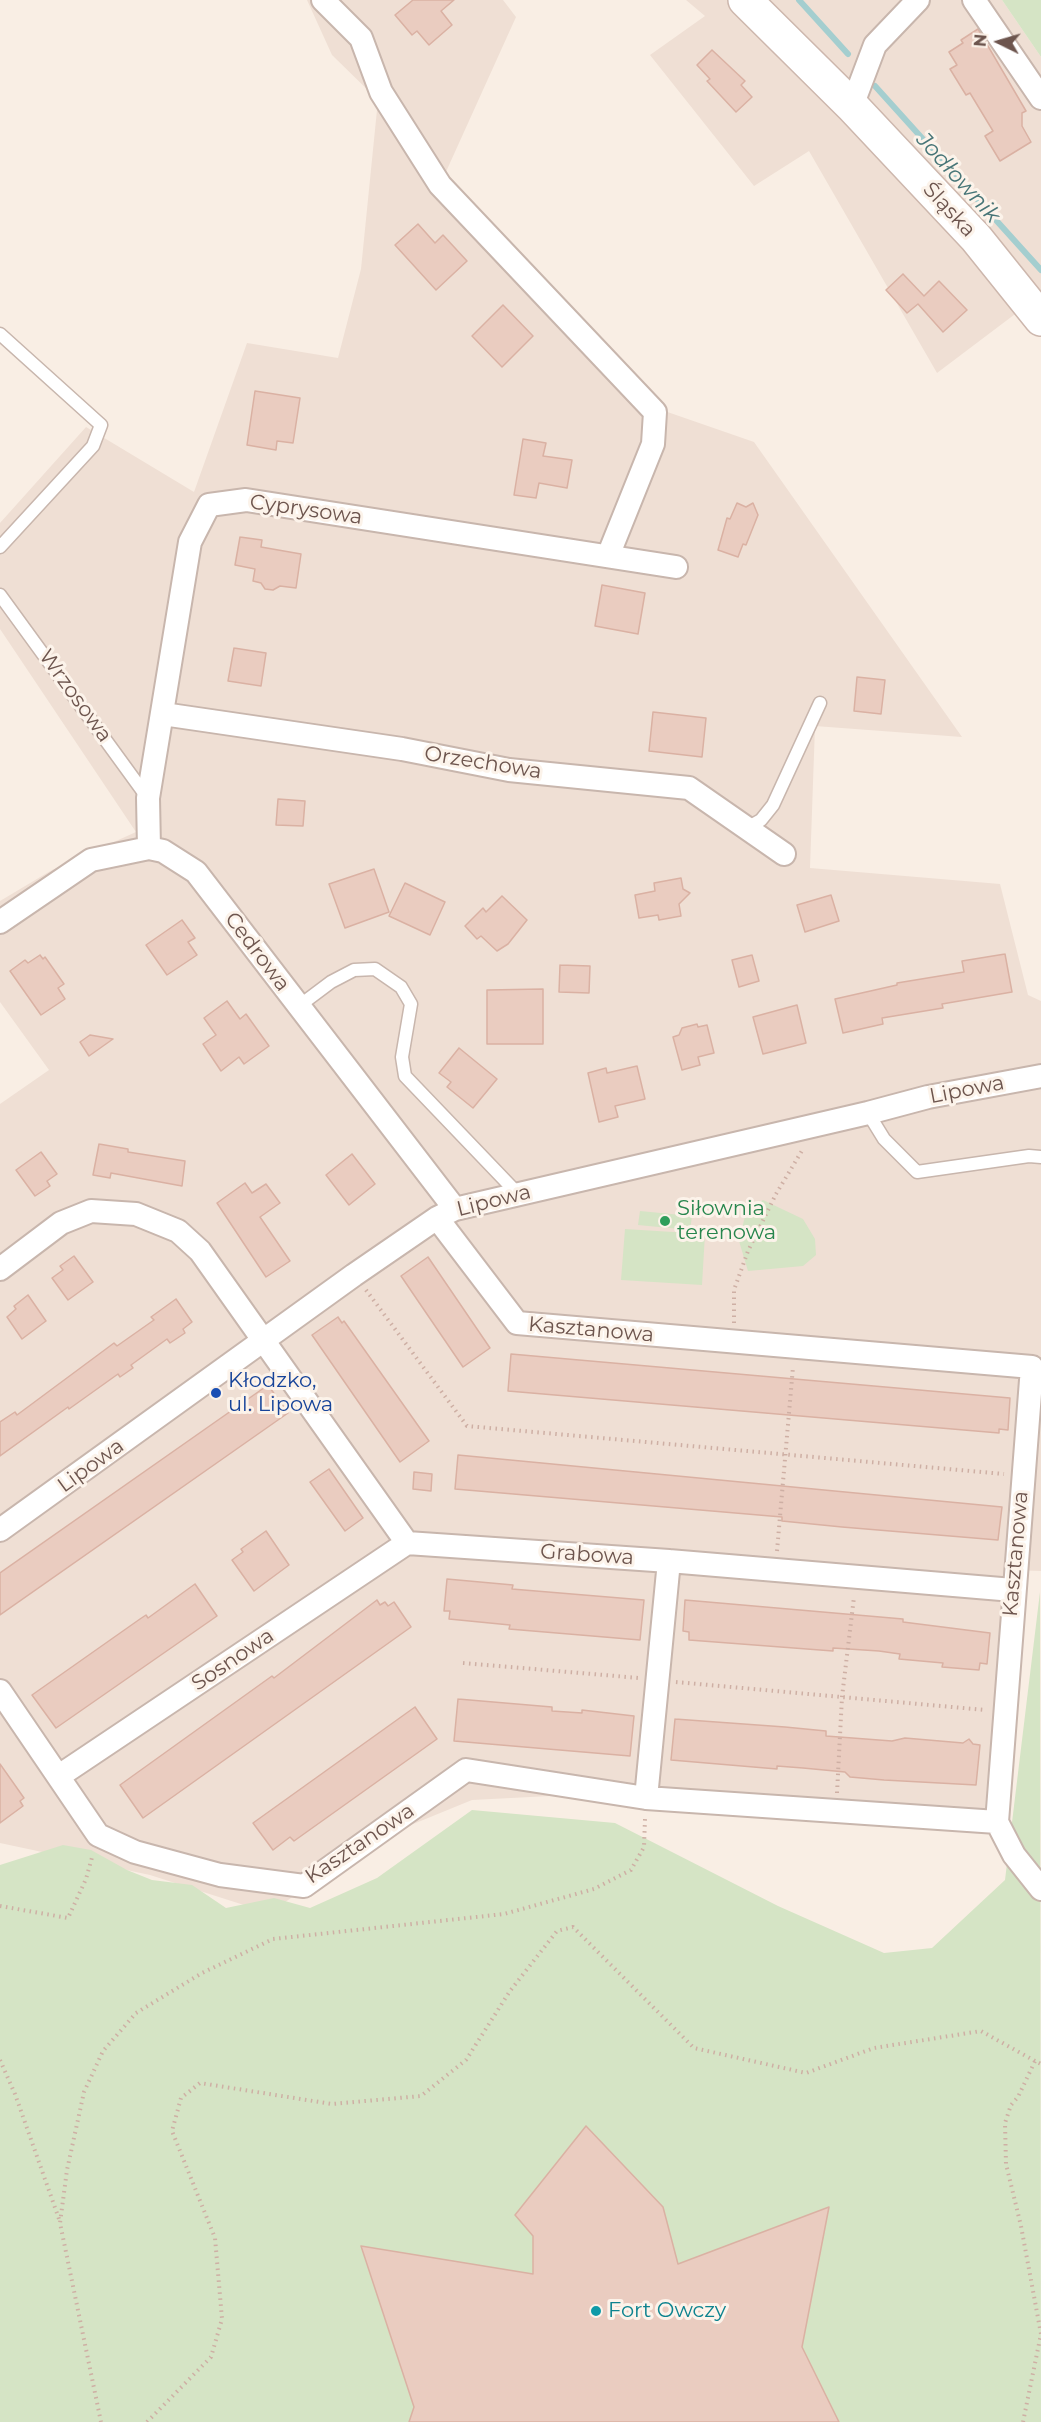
<!DOCTYPE html>
<meta charset="utf-8">
<style>
body{margin:0}
#map{position:relative;width:1041px;height:2422px;overflow:hidden;background:#f9eee4;font-family:Montserrat,sans-serif}
canvas{display:block}
.north{position:absolute;left:969px;top:12px;width:60px;height:60px;-webkit-text-stroke:4px #fcf3ea;paint-order:stroke;rotate:275deg;font-size:16px;font-weight:700;line-height:24px;text-align:center;color:#6d554e}
.north::after{content:'';display:block;margin:auto;width:21px;height:27px;background:#6d554e;clip-path:polygon(50% 0,100% 100%,50% 72%,0 100%)}
</style>
<div id="map">
<canvas width="1041" height="2422"></canvas>
<div class="north">N</div>
</div>
<script>
const g = document.querySelector('canvas').getContext('2d');
g.lineJoin = 'round';
function fillPath(path, color) { g.fillStyle = color; g.fill(path, 'evenodd'); }
const toPath = rows => new Path2D(rows.map(r => 'M' + r).join(''));
function strokePath(path, color, width, dash) { g.strokeStyle = color; g.lineWidth = width; g.lineCap = dash ? 'butt' : 'round'; g.setLineDash(dash || []); g.stroke(path); }
function drawText(font, color, halo, rows, align = 'center') {
  g.font = font + ' Montserrat,sans-serif'; g.lineWidth = 6; g.setLineDash([]); g.textBaseline = 'middle'; g.strokeStyle = halo; g.fillStyle = color; for (const [text, x, y, turn = 0] of rows) {
    g.save(); g.translate(x, y); g.rotate((+turn || 0) * Math.PI / 180); g.textAlign = isNaN(turn) ? turn : align; if (halo) g.strokeText(text, 0, 0); g.fillText(text, 0, 0); g.restore();
  }
}
fillPath(toPath([
 [307,0,503,0,516,17,440,185,653,407,754,442,962,737,815,726,810,868,1000,884,1028,995,1041,1001,1041,1571,1007,1570,985,1809,667,1790,472,1800,379,1838,269,1913,150,1875,0,1843,0,1104,49,1070,0,1002,0,901,52,870,136,832,0,629,0,523,86,427,194,492,247,343,338,358,361,269,378,100,332,55],
 [686,0,1002,0,1041,57,1041,291,1039,296,937,373,809,151,754,186,650,55,705,16]
]), '#efdfd4');
fillPath(toPath([
 [1002,0,1041,0,1041,57],
 [763,1200,803,1219,815,1239,816,1255,803,1266,748,1271,739,1241,746,1212],
 [640,1211,692,1216,690,1230,638,1225],
 [625,1229,705,1234,702,1285,621,1280],
 [1040,1592,1041,2422,0,2422,0,1865,63,1845,91,1850,127,1870,152,1880,192,1885,226,1908,274,1898,310,1908,377,1878,472,1810,615,1823,778,1906,884,1953,932,1948,1005,1880]
]), '#d5e4c5');
strokePath(toPath([
 [799,0,848,54],
 [875,86,1041,270]
]), '#a4cecf', 6);
const building = toPath([
 [413,0,454,0,441,11,452,25,429,45,417,31,412,35,395,15,413,0],
 [978,29,1026,111,1022,113,1022,126,1031,142,1000,161,985,136,993,131,970,93,966,95,950,69,957,65,949,52,963,43,961,40,978,29],
 [712,50,745,81,741,85,752,97,736,112,707,81,710,79,697,65,712,50],
 [418,224,435,243,443,235,467,261,436,290,395,245,418,224],
 [903,274,924,296,939,281,967,310,943,332,918,304,907,313,886,290,903,274],
 [503,305,533,336,502,367,472,336,503,305],
 [255,391,300,398,293,443,277,441,276,450,247,445,255,391],
 [523,439,546,443,543,456,572,460,567,488,539,483,536,498,514,495,523,439],
 [737,503,746,507,753,503,758,515,746,545,743,544,738,557,718,550,727,518,730,519,737,503],
 [240,537,262,540,261,547,301,554,296,588,280,586,273,590,265,589,261,583,253,581,255,569,235,565,240,537],
 [602,585,645,593,638,634,595,626,602,585],
 [234,648,266,653,261,686,228,681,234,648],
 [857,677,885,680,881,714,854,711,857,677],
 [653,712,706,718,702,757,649,751,653,712],
 [278,799,305,801,303,826,276,825,278,799],
 [374,869,389,912,345,928,329,884,374,869],
 [681,878,683,889,690,893,679,904,681,916,659,920,658,915,639,918,635,895,655,891,654,883,681,878],
 [405,883,445,902,430,935,389,916,405,883],
 [831,895,839,921,805,932,797,905,831,895],
 [502,896,527,920,508,944,497,951,481,936,477,939,465,926,483,908,486,912,502,896],
 [182,920,195,938,188,942,197,955,167,975,146,945,182,920],
 [1005,954,1012,992,942,1004,943,1008,882,1018,883,1024,843,1033,835,999,897,985,897,983,964,972,962,961,1005,954],
 [40,955,43,959,45,957,64,984,58,988,65,999,41,1015,10,971,25,960,28,963,40,955],
 [752,955,759,981,739,987,732,960,752,955],
 [560,965,590,966,589,993,559,992,560,965],
 [543,989,543,1044,487,1044,487,990,543,989],
 [227,1001,240,1019,246,1014,269,1046,244,1064,239,1057,221,1071,203,1044,216,1035,204,1018,227,1001],
 [797,1005,806,1043,763,1054,753,1017,797,1005],
 [697,1024,698,1027,707,1025,714,1053,698,1057,700,1065,682,1070,673,1037,679,1035,682,1028,697,1024],
 [90,1035,113,1039,89,1056,80,1042,90,1035],
 [459,1048,497,1079,473,1108,447,1087,451,1082,439,1073,459,1048],
 [637,1066,645,1099,615,1106,618,1117,599,1122,588,1073,606,1068,607,1073,637,1066],
 [99,1144,128,1149,128,1152,185,1161,182,1186,111,1173,110,1178,93,1175,99,1144],
 [41,1152,57,1174,47,1181,50,1186,35,1196,16,1170,41,1152],
 [352,1154,375,1184,349,1205,326,1175,352,1154],
 [245,1183,252,1193,266,1184,280,1203,260,1217,290,1261,266,1277,217,1203,245,1183],
 [74,1256,93,1282,68,1300,52,1278,63,1270,60,1266,74,1256],
 [428,1257,490,1348,463,1367,401,1276,428,1257],
 [28,1295,46,1321,22,1339,7,1317,16,1309,14,1306,28,1295],
 [176,1299,192,1322,183,1329,185,1333,170,1343,167,1339,131,1365,133,1368,120,1377,118,1374,69,1409,68,1407,0,1456,0,1422,15,1412,17,1415,114,1343,117,1346,154,1320,151,1317,176,1299],
 [338,1317,342,1323,344,1321,429,1441,400,1462,312,1335,338,1317],
 [511,1354,1010,1398,1008,1430,999,1429,999,1433,508,1391,511,1354],
 [268,1385,288,1413,0,1615,0,1573,268,1385],
 [458,1455,1002,1507,998,1540,842,1527,782,1521,782,1517,455,1489,458,1455],
 [329,1469,363,1518,345,1531,310,1482,329,1469],
 [414,1472,432,1474,431,1491,413,1489,414,1472],
 [266,1531,289,1565,254,1591,232,1560,243,1552,241,1549,266,1531],
 [447,1579,513,1585,512,1589,644,1600,640,1640,509,1629,510,1625,449,1619,450,1611,444,1611,447,1579],
 [195,1584,217,1616,56,1728,32,1695,140,1619,146,1615,148,1618,195,1584],
 [377,1600,380,1605,385,1602,388,1606,394,1602,411,1627,143,1818,120,1785,272,1676,274,1678,377,1600],
 [685,1600,903,1619,903,1622,990,1633,987,1664,980,1663,979,1670,942,1667,943,1663,899,1659,900,1654,879,1651,833,1648,833,1651,689,1640,689,1632,683,1631,685,1600],
 [458,1699,552,1707,552,1711,582,1713,582,1710,634,1716,630,1756,454,1741,458,1699],
 [415,1707,437,1739,294,1841,290,1837,273,1850,253,1823,415,1707],
 [675,1719,785,1727,826,1731,826,1736,892,1741,905,1738,963,1743,969,1739,973,1744,980,1745,976,1785,884,1780,850,1777,845,1772,803,1768,777,1766,777,1769,671,1760,675,1719],
 [0,1764,24,1798,20,1801,23,1806,0,1823,0,1764],
 [586,2126,663,2207,678,2264,829,2207,802,2347,839,2422,409,2422,414,2407,361,2246,533,2274,533,2236,515,2215,586,2126]
]);
fillPath(building, '#eaccc0');
strokePath(building, '#dab1a3', 1.5);
const lane = toPath([
 [0,334,101,425,93,446,0,547],
 [0,595,147,797],
 [747,828,761,820,773,805,820,703],
 [299,1006,331,982,354,970,375,969,401,987,411,1004,402,1057,405,1076,518,1194],
 [868,1113,884,1139,917,1172,1029,1156,1041,1157]
]);
const street = toPath([
 [323,0,361,38,381,92,440,185,655,412,653,444,608,556],
 [974,0,1041,98],
 [852,106,875,45,918,0],
 [163,714,402,749,509,770,689,788,784,854],
 [149,848,148,798,190,542,209,505,246,500,676,567],
 [0,922,91,860,149,848,163,851,196,872,455,1209],
 [437,1218,517,1323,1032,1367,997,1822],
 [0,1269,61,1223,91,1211,136,1214,178,1231,200,1251,407,1543],
 [0,1530,354,1275,437,1218,455,1209,868,1113,928,1097,1041,1076],
 [407,1543,669,1561,1013,1590],
 [0,1691,98,1835,135,1852,220,1875,304,1886,466,1770,646,1798,997,1822],
 [59,1776,407,1543],
 [646,1798,669,1561],
 [997,1822,1014,1855,1041,1889]
]);
const secondary = toPath([
 [745,0,852,106,976,238,1041,319]
]);
strokePath(lane, '#c8b6ad', 15);
strokePath(street, '#c8b6ad', 26);
strokePath(secondary, '#cdb7ad', 36);
strokePath(toPath([
 [366,1290,467,1426,1004,1474],
 [734,1323,734,1290,748,1251,776,1194,803,1149],
 [777,1551,793,1367],
 [463,1663,639,1678],
 [676,1682,985,1710],
 [837,1793,842,1697,854,1597],
 [0,1906,68,1918,86,1879,93,1854],
 [0,2060,15,2094,59,2219],
 [101,2422,60,2223,67,2170,84,2092,103,2051,136,2013,202,1973,273,1939,504,1914,594,1889,631,1870,644,1847,645,1819],
 [147,2422,211,2357,222,2319,215,2238,172,2131,181,2098,200,2083,332,2104,421,2096,466,2060,510,1991,557,1931,573,1927,694,2048,806,2073,874,2048,981,2031,1035,2061],
 [1023,2422,1041,2334,1021,2226,1006,2164,1005,2123,1011,2105,1018,2097,1035,2061,1041,2064]
]), '#ceafa4', 4, [1.5, 4.5]);
strokePath(lane, '#fff', 12);
strokePath(street, '#fff', 22);
strokePath(secondary, '#fff', 33);
for (const [x, y, r, color] of [
 [665,1221,6,"#2e9e5b"],
 [216,1393,6,"#1a4fb4"],
 [596,2311,6,"#0f9aa8"]
]) { const dot = new Path2D(); dot.arc(x, y, r, 0, 2 * Math.PI); g.fillStyle = color; g.fill(dot); strokePath(dot, '#fcf3ea', 2); }
drawText('21px', '#6d554e', '#fcf3ea', [
 ["Śląska",949,210,47],
 ["Cyprysowa",306,510,8],
 ["Wrzosowa",75,696,54],
 ["Orzechowa",483,763,9],
 ["Cedrowa",257,952,53],
 ["Lipowa",967,1090,-11],
 ["Lipowa",494,1201,-14],
 ["Kasztanowa",591,1330,5],
 ["Lipowa",91,1466,-36],
 ["Kasztanowa",1016,1554,-85],
 ["Grabowa",587,1555,4],
 ["Sosnowa",233,1660,-34],
 ["Kasztanowa",360,1844,-34]
]);
drawText('21px', '#27864d', '#fcf3ea', [
 ["Siłownia",677,1209],
 ["terenowa",677,1233]
], 'left');
drawText('21px', '#164399', '#fcf3ea', [
 ["Kłodzko,",228,1381],
 ["ul. Lipowa",228,1405]
], 'left');
drawText('21px', '#0d838f', '#fcf3ea', [
 ["Fort Owczy",608,2311]
], 'left');
drawText('italic 22px', '#477577', '#fcf3ea', [
 ["Jodłownik",958,178,48]
]);
</script>
